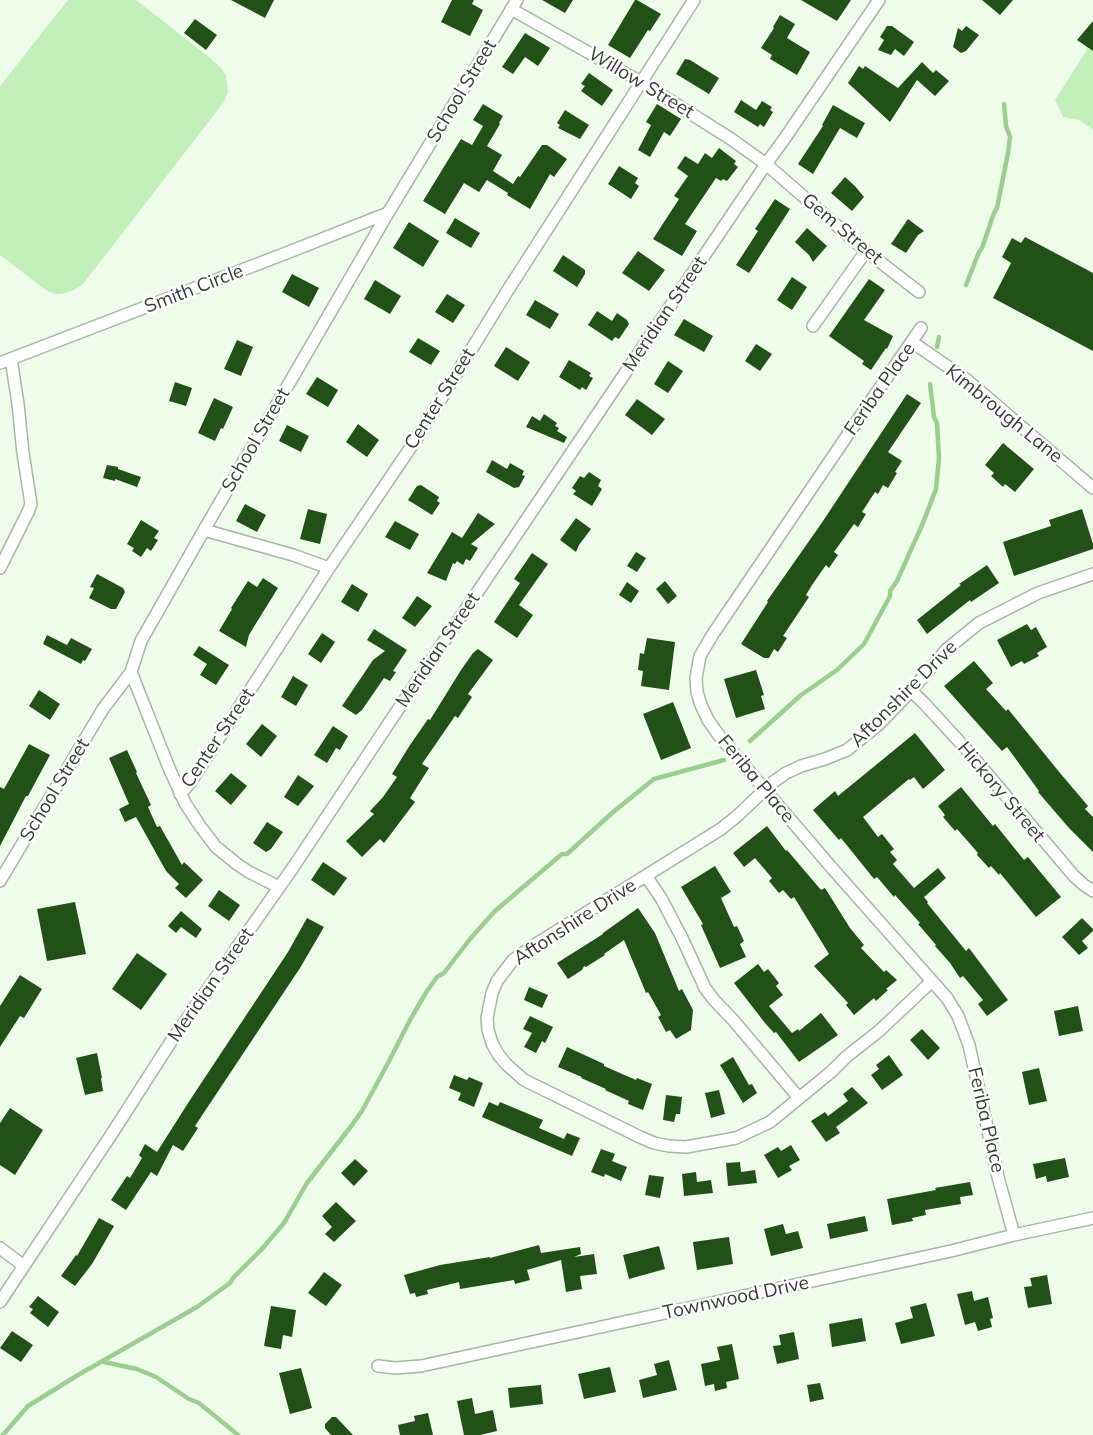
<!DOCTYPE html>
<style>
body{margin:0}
canvas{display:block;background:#edfde9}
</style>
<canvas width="1093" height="1435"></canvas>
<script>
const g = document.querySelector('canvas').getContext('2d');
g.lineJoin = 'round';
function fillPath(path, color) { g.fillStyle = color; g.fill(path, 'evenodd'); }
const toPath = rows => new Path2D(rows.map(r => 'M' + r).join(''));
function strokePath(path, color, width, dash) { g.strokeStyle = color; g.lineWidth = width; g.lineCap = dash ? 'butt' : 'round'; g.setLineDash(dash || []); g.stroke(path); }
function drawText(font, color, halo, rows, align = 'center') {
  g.font = font + ' Mulish,sans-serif'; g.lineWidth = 5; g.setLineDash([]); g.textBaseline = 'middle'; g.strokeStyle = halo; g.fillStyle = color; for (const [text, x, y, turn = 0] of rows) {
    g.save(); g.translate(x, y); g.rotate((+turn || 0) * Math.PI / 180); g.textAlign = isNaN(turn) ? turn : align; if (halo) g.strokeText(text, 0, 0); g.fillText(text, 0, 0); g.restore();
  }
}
fillPath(toPath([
 [68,0,136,0,209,57,222,69,226,76,228,92,224,102,83,284,72,291,61,294,55,294,46,290,0,255,0,86],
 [1085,46,1093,51,1093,130,1079,120,1063,117,1055,100,1087,50]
]), '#c2efb9');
strokePath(toPath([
 [966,285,979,252,982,248,994,213,997,208,1008,153,1010,137,1006,126,1004,104],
 [937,347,939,337],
 [750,741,801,695,837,670,864,644,890,596,890,591,897,581,923,523,936,489,939,458,937,423,934,417,930,384],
 [104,1362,137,1369,156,1377,189,1399,199,1403,238,1435],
 [3,1435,28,1406,78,1375,197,1307,230,1283,233,1278,261,1250,284,1223,307,1183,352,1125,362,1111,388,1063,410,1020,427,991,437,977,444,973,470,939,495,911,562,854,567,854,612,813,654,779,724,760]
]), '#9bce90', 4.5);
fillPath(toPath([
 [231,0,274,0,265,18],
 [452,0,474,0,472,4,483,10,470,36,441,22],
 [542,0,573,0,565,13],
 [635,0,637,0,661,14,650,31,648,30,630,58,608,45],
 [801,0,851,0,837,21],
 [982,0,1013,0,1000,15],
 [780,15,795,24,787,38,810,52,797,75,770,59,772,55,761,48,774,28,773,27],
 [195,19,217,35,206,50,184,33],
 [1093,21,1093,51,1077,40],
 [887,26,892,26,914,42,904,56,895,49,891,55,878,50,884,40,880,37],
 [966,26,979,35,966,51,961,53,953,47,958,28,962,31],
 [525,33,550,48,538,66,525,57,513,74,502,67],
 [685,59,690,60,719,78,709,94,676,74],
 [922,62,933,73,936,70,949,81,935,96,917,80,890,122,848,83,859,66,863,69,865,66,898,88],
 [589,73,613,90,602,106,581,91,585,86,581,84],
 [741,100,756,110,762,101,772,107,770,110,773,112,764,127,760,124,758,127,734,112],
 [483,104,503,116,499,123,500,124,487,146,502,155,493,171,513,184,518,176,520,177,542,145,547,145,567,159,554,177,550,174,530,209,507,195,508,193,487,180,479,192,464,183,445,214,423,201,461,139,472,145,483,126,473,120],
 [657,104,681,119,670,136,664,132,650,157,638,150,651,125,646,122],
 [833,105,865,123,857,138,840,128,813,174,798,164,823,126,822,125],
 [565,110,589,125,580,139,558,128,560,125,557,123],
 [719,148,736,161,734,164,738,167,727,181,723,179,721,181,716,178,685,224,697,231,682,256,653,239,679,199,674,196,688,176,677,168,685,156,698,164,705,153,712,158],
 [619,166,638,178,635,183,639,186,631,199,608,184],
 [845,177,855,186,864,197,852,211,831,193],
 [775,199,790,209,749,273,736,265,758,231,755,229],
 [455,218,480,233,471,248,446,233],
 [908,219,924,231,918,235,906,253,891,244],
 [409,222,439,241,423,267,393,248],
 [807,228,827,246,813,262,809,255,795,242],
 [1025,237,1093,273,1093,351,993,298,1011,263,1002,257,1012,238,1021,243],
 [638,251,665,270,649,291,622,273],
 [563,255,585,270,585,274,577,287,553,271],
 [292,274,319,288,309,307,282,292],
 [792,277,807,287,792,310,777,300],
 [869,279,885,290,864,320,893,336,887,349,886,348,871,370,862,364,864,361,829,336],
 [375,280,401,296,390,314,364,299],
 [447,294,465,305,453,323,435,312],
 [535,300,559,314,550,329,526,315],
 [597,311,612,321,617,313,627,320,629,324,619,339,615,337,612,341,588,325],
 [684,319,713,336,704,352,674,335],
 [418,338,440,351,431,365,409,352],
 [237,340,253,347,241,376,224,369],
 [756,344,772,354,760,371,745,361],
 [506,347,530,362,518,381,494,366],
 [569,360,591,373,589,376,593,378,586,390,582,387,580,390,559,377],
 [668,361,683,371,668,393,654,384],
 [317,377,338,390,328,407,306,394],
 [175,382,192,388,186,406,169,401],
 [907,394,921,403,888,452,902,461,895,472,897,473,888,488,883,485,878,494,875,492,862,512,866,514,858,527,854,524,834,552,838,555,829,568,826,565,812,585,806,595,809,597,783,636,787,638,778,652,774,649,769,658,764,658,741,644,768,602,767,601,821,524],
 [214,398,233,407,223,429,221,428,215,441,198,433],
 [637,399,665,419,652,435,625,415],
 [544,414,557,423,555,426,559,428,557,431,567,437,564,443,526,427,532,416,540,421],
 [358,424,379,440,367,457,346,442],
 [287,425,309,436,301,452,279,441],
 [1003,443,1034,469,1015,492,1005,484,1003,487,991,476,994,473,985,465],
 [492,460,507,469,510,463,524,471,522,475,525,476,519,487,514,488,486,472],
 [107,465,118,467,118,469,141,477,137,487,115,479,115,481,103,478],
 [589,472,601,480,598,486,602,489,592,506,573,494,576,491,572,488,580,476,584,478],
 [421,485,439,497,437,501,440,503,432,515,408,500,417,486],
 [245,504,266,515,257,532,236,521],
 [308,509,327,514,320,544,300,539],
 [1082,509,1093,544,1093,549,1014,576,1003,542,1051,526,1049,520],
 [478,513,495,524,471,544,478,548,470,561,466,559,463,565,457,561,455,564,453,563,446,581,427,573,452,532,462,538],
 [576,518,591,529,579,545,576,552,560,540],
 [141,520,159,531,154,538,158,540,151,551,147,548,141,557,132,551,134,548,127,544],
 [395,521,419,534,410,550,385,537],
 [636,552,646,558,637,572,627,566],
 [532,553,548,564,519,605,533,615,517,638,494,622,520,583,514,579],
 [987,565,999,583,971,602,970,600,927,634,917,620,961,585,959,584],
 [97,574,123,588,125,592,116,609,111,609,89,598,94,588,90,587],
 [263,578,278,588,255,625,249,635,246,647,219,631,232,609,231,608,248,581,257,587],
 [665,581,677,596,668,604,656,589],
 [627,582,639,591,631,603,619,595],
 [352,584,368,594,358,612,341,602],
 [417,596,432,606,415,627,402,618],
 [1027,624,1031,630,1036,627,1047,647,1037,653,1039,656,1024,664,1022,661,1011,667,997,640],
 [374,629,407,650,393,671,396,672,390,681,384,678,362,710,356,715,342,706,373,660,385,651,367,640],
 [322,633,335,642,321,663,308,654],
 [47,635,67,645,71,638,92,649,85,661,83,660,81,664,43,644],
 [647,638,675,642,669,690,641,686,643,671,638,670,640,653,644,654],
 [199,646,229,665,216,685,200,675,207,664,193,655],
 [478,649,493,660,468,694,472,697,458,718,455,716,422,764,429,768,410,798,415,802,384,843,380,839,362,857,346,841,374,814,370,811,383,797,397,777,392,774,410,745,428,719,430,720,461,670,473,653],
 [974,661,993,683,986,689,1006,711,1008,709,1060,773,1088,806,1085,809,1093,817,1093,852,1069,828,1038,792,1039,791,1007,747,1002,751,944,686],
 [756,670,764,695,761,696,765,709,736,718,724,679],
 [293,676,308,685,296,706,281,697],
 [39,690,60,704,50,720,29,706],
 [673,702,691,748,661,760,643,714],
 [262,724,277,736,261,757,246,744],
 [333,726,348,736,340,750,336,748,327,763,314,755],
 [915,733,945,770,923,789,914,777,910,780,909,779,863,817,878,837,882,834,894,849,890,852,897,860,893,864,914,888,938,868,946,878,924,897,928,902,927,903,966,951,969,948,1008,1000,987,1016,978,1004,983,1000,963,976,960,978,950,963,935,946,936,945,918,924,920,923,895,895,894,897,877,877,874,879,841,838,839,840,813,810,835,791,838,796],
 [29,744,50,755,28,796,26,796,0,846,0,787,4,789],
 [127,750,137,772,136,773,151,805,148,807,157,827,160,826,182,865,184,862,203,880,186,898,175,888,179,884,166,871,136,817,125,822,119,809,129,804,109,758],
 [231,773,247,786,231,805,215,791],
 [298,775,314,786,298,806,284,797],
 [961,787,993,826,995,824,1024,860,1028,857,1061,897,1036,917,1000,873,999,875,991,866,989,868,977,855,978,853,957,829,955,831,943,817,945,815,938,806],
 [267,822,283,832,271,849,266,852,253,843],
 [767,826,786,851,787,850,821,890,825,888,850,928,864,945,861,948,884,972,886,970,897,980,886,989,888,990,876,1001,874,998,854,1015,846,1005,848,1003,814,966,829,954,794,897,791,899,783,890,779,893,769,881,772,878,755,858,744,867,733,853],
 [323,862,347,878,334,896,311,880],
 [715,866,731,892,721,898,734,927,737,926,744,941,740,944,746,957,720,968,701,925,703,924,681,887],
 [219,890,240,905,229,921,208,906],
 [75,902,86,954,47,961,37,909],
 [638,908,655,933,679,991,682,989,693,1010,691,1030,676,1039,670,1030,666,1032,658,1017,661,1015,648,992,646,993,624,940,604,954,605,955,586,967,584,966,582,970,568,979,557,963,603,934,603,933],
 [181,911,202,929,196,938,181,927,176,933,168,926],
 [307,918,324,927,300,968,195,1126,198,1128,183,1151,173,1145,157,1176,151,1172,126,1210,111,1200,127,1176,130,1178,142,1158,139,1155,145,1144,157,1152,190,1100,288,952],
 [1082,918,1093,929,1093,931,1082,941,1088,948,1079,955,1062,937],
 [137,953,167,974,141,1010,112,989],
 [758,964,764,972,768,969,779,983,776,986,783,995,769,1006,792,1033,798,1029,799,1031,821,1013,838,1035,799,1062,776,1032,774,1033,765,1023,734,983],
 [20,975,42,989,24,1018,20,1016,0,1047,0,1006],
 [529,987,548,995,542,1008,524,1000],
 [1078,1006,1083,1031,1059,1036,1054,1011],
 [530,1016,553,1027,545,1043,542,1041,536,1053,524,1047,532,1033,523,1029],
 [922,1029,940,1048,928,1060,910,1040],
 [567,1047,604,1064,604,1066,636,1080,637,1078,652,1084,643,1110,628,1104,629,1101,605,1090,606,1089,581,1078,582,1077,558,1067],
 [97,1053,102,1078,101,1078,103,1091,85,1095,76,1058],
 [889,1055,903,1075,882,1090,871,1075,879,1069,876,1065],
 [733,1057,749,1085,752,1084,757,1093,743,1103,720,1065],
 [1039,1068,1047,1101,1029,1105,1022,1072],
 [454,1075,467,1080,469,1077,483,1083,474,1107,458,1100,461,1093,449,1088],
 [852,1087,868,1103,836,1127,840,1133,826,1142,811,1121,825,1112,828,1116,848,1101,843,1094],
 [719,1090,725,1114,711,1118,705,1093],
 [666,1095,682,1097,680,1114,676,1114,674,1122,663,1120],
 [489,1102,498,1106,500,1102,543,1120,539,1128,564,1139,567,1133,580,1138,572,1156,482,1117],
 [10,1108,43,1130,15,1175,0,1165,0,1123],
 [791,1145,800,1160,789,1166,792,1170,778,1178,764,1155,778,1147,781,1151],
 [601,1149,615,1154,612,1161,627,1167,621,1181,605,1174,604,1177,591,1172],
 [1065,1158,1069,1177,1047,1182,1046,1176,1036,1179,1033,1164],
 [355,1159,368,1171,354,1186,341,1173],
 [740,1162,741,1172,755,1170,757,1183,728,1186,726,1163],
 [696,1172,697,1182,711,1180,713,1193,684,1196,682,1174],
 [649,1175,664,1177,660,1198,645,1195],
 [970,1182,973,1195,960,1197,961,1204,925,1210,926,1215,912,1218,913,1221,892,1225,887,1199,936,1190,935,1188],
 [336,1202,356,1221,334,1242,325,1234,332,1227,322,1216],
 [865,1216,868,1231,830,1239,827,1224],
 [99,1218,114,1226,92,1264,75,1286,61,1276,76,1255,77,1256],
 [783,1224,786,1234,798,1231,803,1248,771,1256,764,1229],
 [729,1237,733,1264,697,1270,693,1242],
 [539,1245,541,1253,580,1247,581,1254,574,1257,594,1254,597,1274,580,1276,582,1289,566,1292,561,1260,527,1270,530,1280,515,1284,514,1280,460,1289,459,1282,427,1290,428,1294,416,1297,415,1293,410,1294,404,1275,440,1265,490,1257,490,1258],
 [659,1246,665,1269,629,1279,623,1255],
 [324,1272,342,1285,326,1306,308,1293],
 [1047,1275,1052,1304,1028,1308,1024,1287,1032,1286,1030,1278],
 [972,1291,974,1301,988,1297,993,1318,990,1319,992,1327,978,1331,975,1322,965,1325,957,1294],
 [38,1296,59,1312,48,1327,30,1313,33,1309,29,1307],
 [926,1303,935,1336,901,1344,895,1323,913,1318,910,1307],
 [271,1306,296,1310,292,1337,283,1335,281,1349,264,1346],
 [862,1318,866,1341,832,1347,829,1324],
 [12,1331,33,1345,21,1362,0,1348],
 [794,1332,799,1359,777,1364,773,1346,781,1345,779,1335],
 [732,1344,739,1379,726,1382,727,1388,715,1391,714,1384,705,1386,701,1364,720,1360,717,1347],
 [669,1360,677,1390,643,1398,639,1380,657,1375,654,1364],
 [610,1367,616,1392,584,1399,578,1374],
 [301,1368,312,1408,290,1414,279,1373],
 [820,1383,824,1399,810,1402,807,1385],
 [541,1385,543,1404,510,1408,508,1388],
 [472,1398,475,1414,493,1410,497,1431,480,1435,464,1435,457,1401],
 [428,1413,433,1435,400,1435,398,1425,415,1421,414,1416],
 [332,1417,336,1417,353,1435,331,1435,325,1428,325,1424]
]), '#225118');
const minor = toPath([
 [511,9,641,82,731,139,766,164,866,251,919,292],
 [813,326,866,251],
 [921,328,857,421,713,634,700,656,696,678,697,692,701,705,708,720,720,737,831,867,947,998,958,1016,969,1045,998,1177,1014,1235],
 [912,342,967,380,1093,488],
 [0,363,289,252,388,213],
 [204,530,293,555,329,568],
 [0,568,29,510,31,504,23,453,18,404,11,359],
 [131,672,169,768,185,803,200,826,216,847,237,864,249,872,279,887],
 [911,691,923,702,967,750,1074,876,1084,885,1093,891],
 [180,794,190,783,329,568,415,441,508,290,694,0],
 [646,876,661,898,682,938,705,988,714,1000,734,1021,799,1098],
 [0,881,103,709,131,672,141,641,204,530,388,213,517,0],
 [932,981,879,1031,846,1057,831,1072,770,1122,736,1138,686,1147,669,1146,654,1143,640,1137,524,1080,506,1064,498,1054,492,1043,488,1030,487,1018,492,993,497,981,513,960,533,946,721,829,736,817,772,783,786,773,801,766,825,759,847,750,878,725,911,691,947,649,979,623,1038,593,1093,574],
 [0,1248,24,1266],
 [0,1302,113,1132,170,1043,292,869,393,717,512,541,766,164,785,138,879,0],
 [378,1366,395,1368,421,1366,951,1251,1014,1235,1093,1218]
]);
strokePath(minor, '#a7b7a4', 14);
strokePath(minor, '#fff', 11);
drawText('19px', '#363d35', '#fff', [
 ["Willow Street",641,83,31],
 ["School Street",462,91,-59],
 ["Gem Street",842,229,40],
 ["Smith Circle",194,289,-21],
 ["Meridian Street",665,314,-56],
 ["Feriba Place",880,389,-55],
 ["Center Street",440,399,-58],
 ["Kimbrough Lane",1004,414,39],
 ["School Street",256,440,-60],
 ["Meridian Street",438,650,-56],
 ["Aftonshire Drive",904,694,-45],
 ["Center Street",218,738,-56],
 ["Feriba Place",756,779,50],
 ["School Street",55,790,-59],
 ["Hickory Street",1001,792,50],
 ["Aftonshire Drive",575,922,-33],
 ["Meridian Street",211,985,-55],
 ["Feriba Place",986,1120,77],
 ["Townwood Drive",736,1298,-12]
]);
</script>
